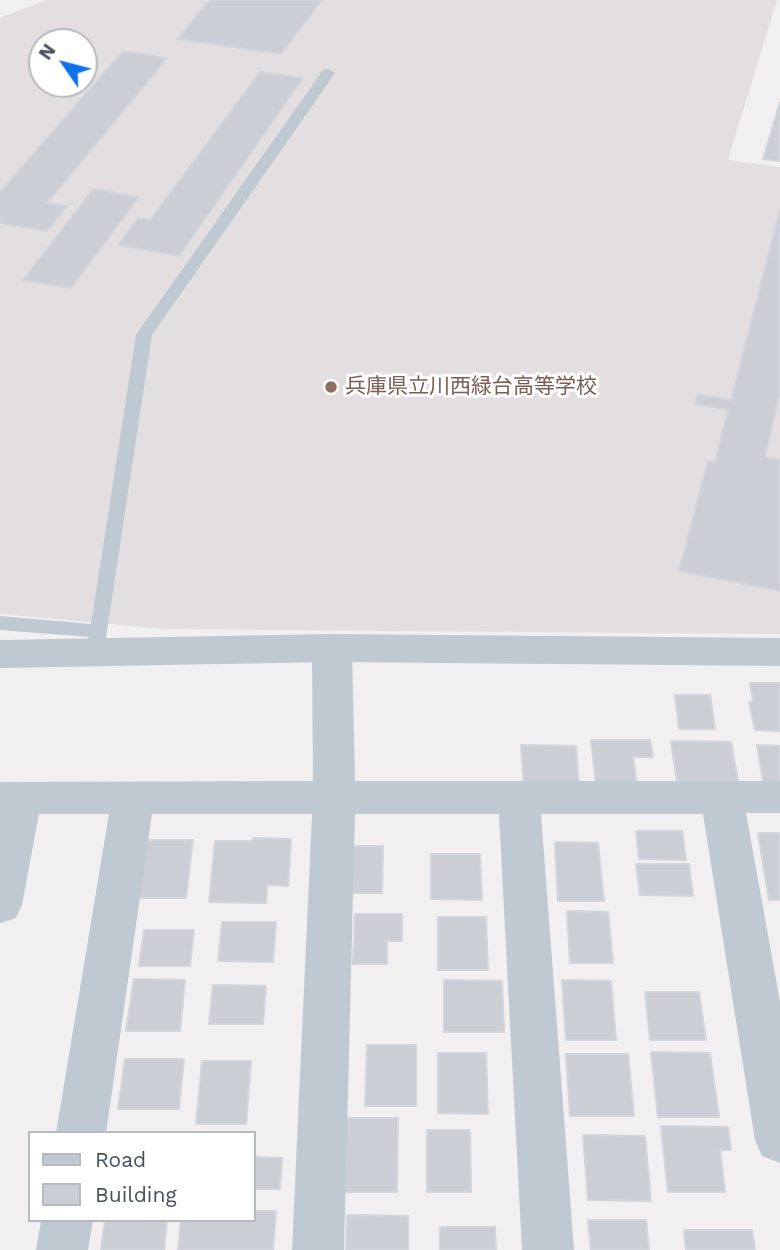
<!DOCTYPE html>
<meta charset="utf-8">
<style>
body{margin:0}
#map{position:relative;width:780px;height:1250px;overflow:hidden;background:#f1efef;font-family:"Work Sans",sans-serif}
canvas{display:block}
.legend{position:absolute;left:28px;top:1131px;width:228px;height:91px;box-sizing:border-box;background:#fff;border:2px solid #b5babe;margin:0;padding:9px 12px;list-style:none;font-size:21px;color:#46525d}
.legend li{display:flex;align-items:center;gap:14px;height:35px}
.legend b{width:35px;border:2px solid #b5babe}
.north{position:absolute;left:28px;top:28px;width:70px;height:70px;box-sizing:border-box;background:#fff;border:2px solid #b5babe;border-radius:50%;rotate:305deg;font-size:19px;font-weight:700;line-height:28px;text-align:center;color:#46525d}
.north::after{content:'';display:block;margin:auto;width:24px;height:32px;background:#0e72ec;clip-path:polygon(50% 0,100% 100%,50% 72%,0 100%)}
</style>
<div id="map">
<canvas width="780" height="1250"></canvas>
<ul class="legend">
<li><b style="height:9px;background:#bec9d2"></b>Road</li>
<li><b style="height:19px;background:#cbced4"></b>Building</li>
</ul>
<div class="north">N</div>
</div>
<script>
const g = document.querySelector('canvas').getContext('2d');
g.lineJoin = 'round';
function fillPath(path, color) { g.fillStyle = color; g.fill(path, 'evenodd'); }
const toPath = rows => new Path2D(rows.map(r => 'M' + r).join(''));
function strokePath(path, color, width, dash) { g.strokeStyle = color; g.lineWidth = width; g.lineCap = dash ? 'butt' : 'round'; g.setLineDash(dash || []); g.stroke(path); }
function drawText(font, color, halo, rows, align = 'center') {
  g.font = font + ' "Work Sans","Noto Sans JP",sans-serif'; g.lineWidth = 6; g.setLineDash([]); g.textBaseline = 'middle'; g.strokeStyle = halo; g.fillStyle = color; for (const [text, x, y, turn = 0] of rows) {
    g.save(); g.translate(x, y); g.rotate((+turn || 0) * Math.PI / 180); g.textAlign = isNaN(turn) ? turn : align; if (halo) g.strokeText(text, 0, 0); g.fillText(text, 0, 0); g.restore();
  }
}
fillPath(toPath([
 [46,0,777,0,728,160,780,167,780,634,164,629,0,614,0,18],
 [42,42,84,42,84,84,42,84]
]), '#e3dfe1');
const building = toPath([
 [210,0,322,0,281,54,177,39,210,0],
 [123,51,167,58,47,203,67,206,47,231,0,223,0,192,123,51],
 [260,72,303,78,179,256,118,245,138,218,150,220,260,72],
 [780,102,780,161,763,159,780,102],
 [93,189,139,197,71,288,23,280,93,189],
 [780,210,780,391,765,457,780,460,780,591,679,571,708,461,715,462,728,410,695,404,698,394,731,400,780,210],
 [750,683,780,683,780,731,755,730,749,702,753,701,750,683],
 [675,695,710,695,715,729,679,729,675,695],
 [591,740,650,740,653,757,633,757,637,785,596,785,591,740],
 [671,741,731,742,738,781,677,781,671,741],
 [521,745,576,746,579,787,524,786,521,745],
 [757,745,780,746,780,783,763,782,757,745],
 [636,831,682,831,686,860,639,859,636,831],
 [758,833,780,833,780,900,769,900,758,833],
 [253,838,291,839,288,886,267,885,266,903,209,902,215,841,253,841,253,838],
 [142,840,193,840,186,898,134,898,142,840],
 [555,842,598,843,604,901,558,901,555,842],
 [349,846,383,846,382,893,348,893,349,846],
 [431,854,480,854,482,900,431,899,431,854],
 [636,864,689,864,693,896,640,895,636,864],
 [567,911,608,912,613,963,570,963,567,911],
 [355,914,402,914,402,941,387,941,387,964,353,964,355,914],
 [438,917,486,917,488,970,438,970,438,917],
 [222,922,276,922,273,962,218,961,222,922],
 [144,930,194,930,190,966,139,966,144,930],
 [134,979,185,980,180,1031,126,1031,134,979],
 [444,980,502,981,504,1032,444,1032,444,980],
 [562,980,611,981,616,1040,566,1040,562,980],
 [213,985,266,986,263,1024,209,1024,213,985],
 [645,992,699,992,706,1040,650,1040,645,992],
 [367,1045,416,1045,416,1106,365,1106,367,1045],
 [651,1052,710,1053,719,1117,658,1117,651,1052],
 [438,1053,486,1053,488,1114,438,1113,438,1053],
 [566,1054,628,1054,634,1116,570,1116,566,1054],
 [125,1059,184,1059,179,1109,118,1109,125,1059],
 [202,1061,251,1061,246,1124,196,1124,202,1061],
 [346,1118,398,1118,397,1192,343,1192,346,1118],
 [661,1126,728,1127,731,1150,720,1150,725,1192,668,1192,661,1126],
 [427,1130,470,1130,471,1192,427,1192,427,1130],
 [583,1135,645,1136,651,1201,588,1200,583,1135],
 [254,1157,282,1158,280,1189,254,1189,254,1157],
 [254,1211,276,1211,273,1250,178,1250,181,1220,254,1220,254,1211],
 [347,1215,408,1216,408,1250,346,1250,347,1215],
 [105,1220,167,1220,164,1250,101,1250,105,1220],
 [588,1220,646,1220,649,1250,591,1250,588,1220],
 [440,1227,495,1227,496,1250,440,1250,440,1227],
 [684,1230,752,1230,755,1250,686,1250,684,1230]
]);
fillPath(building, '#cbced4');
strokePath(building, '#d2d5db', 2);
fillPath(toPath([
 [328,69,335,73,152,335,103,657,89,657,86,652,89,637,0,630,0,616,91,624,136,335,323,70,328,69]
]), '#bec9d2');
fillPath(toPath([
 [332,634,346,638,352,648,355,781,780,781,780,813,746,813,780,1002,780,1163,762,1156,755,1140,703,814,541,814,574,1250,522,1250,499,814,355,814,344,1250,292,1250,312,814,152,814,106,1133,56,1133,109,814,39,814,22,905,16,918,0,923,0,782,313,781,312,648,318,638,332,634],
 [41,1220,93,1220,88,1250,36,1250,41,1220]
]), '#bec9d2');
fillPath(toPath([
 [332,634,780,638,780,666,332,662,0,668,0,640,332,634]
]), '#bec9d2');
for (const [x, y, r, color] of [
 [331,387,7,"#8d6e63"]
]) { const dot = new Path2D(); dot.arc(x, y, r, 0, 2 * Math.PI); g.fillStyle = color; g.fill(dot); strokePath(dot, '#fff', 2.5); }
drawText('21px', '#785e54', '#fff', [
 ["兵庫県立川西緑台高等学校",345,387]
], 'left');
</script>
